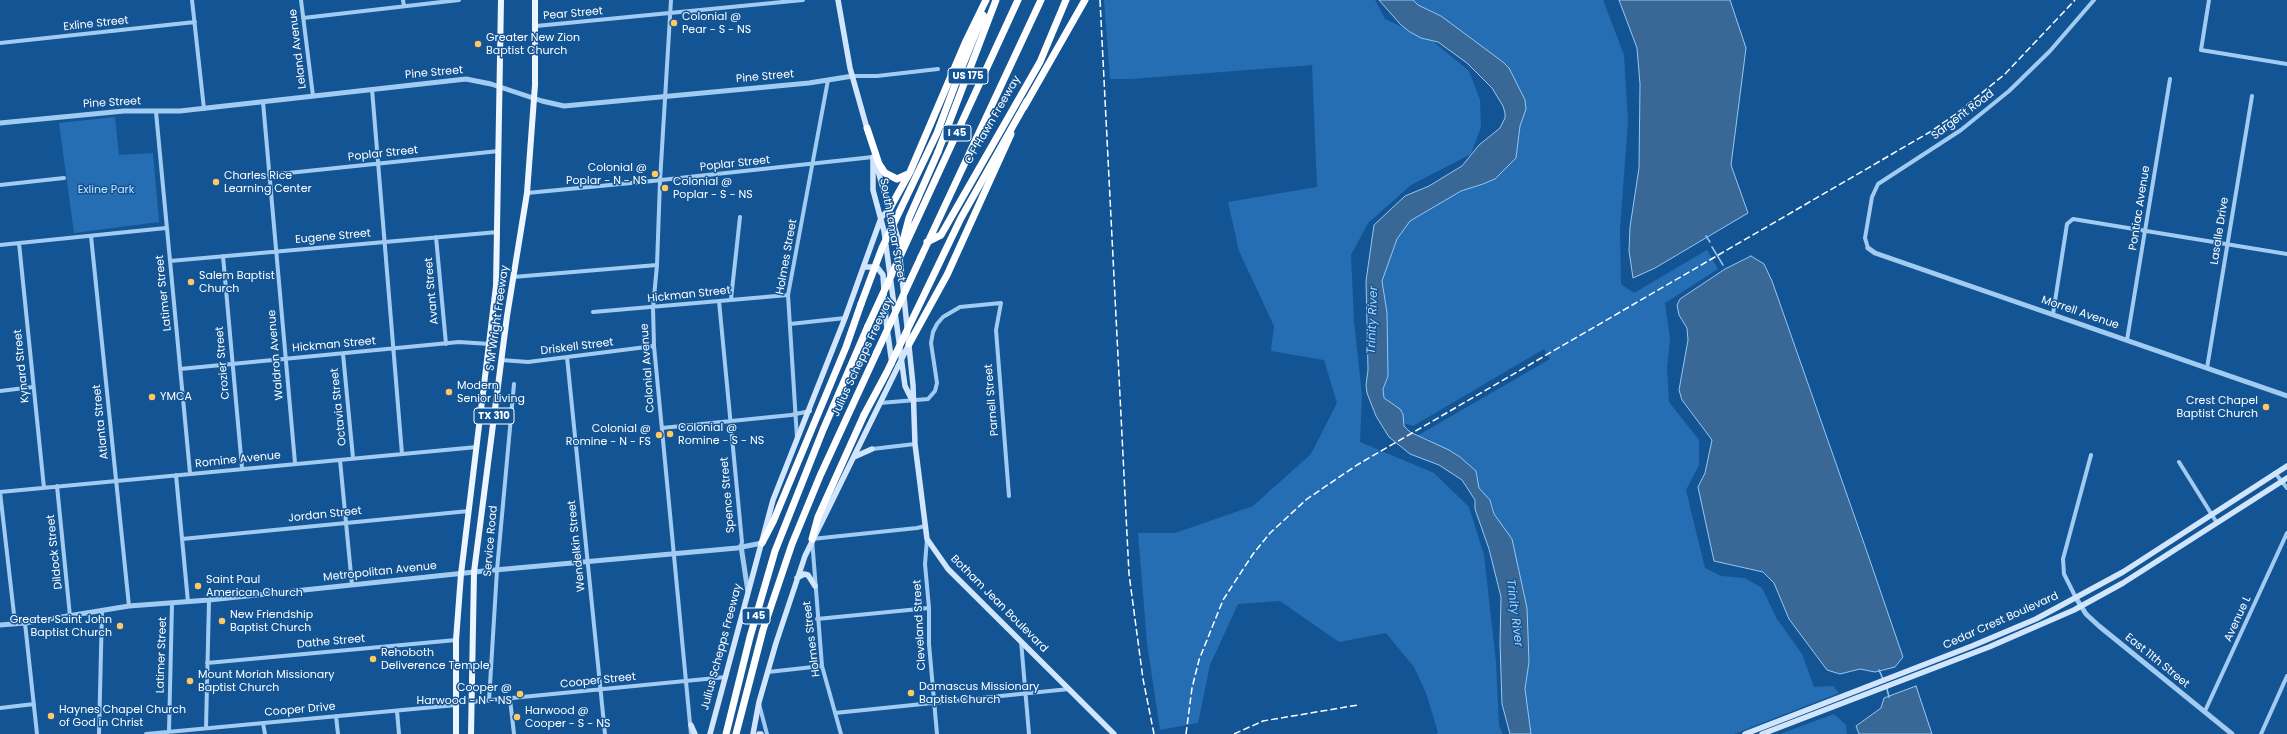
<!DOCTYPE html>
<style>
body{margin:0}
canvas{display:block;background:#135494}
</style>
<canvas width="2287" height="734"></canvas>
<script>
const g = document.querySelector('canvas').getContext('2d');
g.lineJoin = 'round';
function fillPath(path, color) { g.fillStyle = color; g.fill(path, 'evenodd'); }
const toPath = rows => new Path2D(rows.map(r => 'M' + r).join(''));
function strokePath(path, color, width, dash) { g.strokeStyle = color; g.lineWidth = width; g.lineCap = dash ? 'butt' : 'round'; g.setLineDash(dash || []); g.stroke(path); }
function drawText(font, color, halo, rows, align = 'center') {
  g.font = font + ' Poppins,sans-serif'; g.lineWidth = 3; g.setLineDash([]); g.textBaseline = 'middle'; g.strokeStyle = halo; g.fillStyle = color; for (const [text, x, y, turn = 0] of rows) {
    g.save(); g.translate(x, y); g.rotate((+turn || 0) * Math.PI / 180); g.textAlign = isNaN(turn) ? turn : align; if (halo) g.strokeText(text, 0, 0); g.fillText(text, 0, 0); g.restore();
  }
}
fillPath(toPath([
 [1104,0,1375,0,1385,19,1434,42,1469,71,1480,100,1481,127,1471,154,1411,185,1368,223,1351,255,1354,321,1362,395,1360,442,1434,473,1469,507,1484,555,1496,662,1499,726,1503,734,1436,734,1438,732,1426,693,1414,667,1386,633,1339,642,1280,601,1238,604,1210,665,1198,723,1160,730,1147,643,1138,533,1175,533,1253,506,1311,454,1337,403,1324,360,1271,351,1274,326,1239,251,1228,202,1317,187,1312,65,1131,79,1110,79],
 [1413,0,1603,0,1624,55,1628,121,1620,229,1621,284,1634,293,1707,250,1718,269,1665,303,1670,339,1667,368,1669,402,1699,440,1699,465,1686,490,1705,568,1721,576,1745,578,1762,588,1777,619,1802,654,1814,687,1833,686,1839,693,1734,734,1531,734,1525,689,1529,662,1524,591,1494,514,1493,506,1479,488,1478,476,1428,439,1417,436,1550,359,1544,349,1413,426,1403,423,1403,414,1384,398,1383,389,1388,376,1387,313,1382,281,1397,239,1410,221,1461,191,1483,184,1516,158,1520,126,1526,109,1525,100,1509,68,1503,62,1441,16,1418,5],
 [115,117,119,155,153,153,159,222,74,233,59,123],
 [1834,714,1846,725,1847,734,1780,734]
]), '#256eb3');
const water = toPath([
 [1379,0,1413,0,1418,5,1441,16,1503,62,1509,68,1525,100,1526,109,1520,126,1516,158,1495,179,1483,184,1461,191,1410,221,1397,239,1382,281,1387,313,1388,376,1383,389,1384,398,1400,409,1403,414,1404,426,1410,432,1449,450,1460,457,1476,471,1479,488,1490,500,1494,514,1512,539,1527,608,1529,662,1525,689,1531,734,1510,734,1502,704,1500,643,1501,597,1489,549,1475,509,1475,500,1462,480,1439,465,1410,454,1389,437,1376,416,1367,393,1366,385,1368,370,1366,281,1374,225,1405,196,1429,186,1462,166,1479,145,1500,128,1505,118,1505,113,1503,106,1492,88,1467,63,1438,42,1421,38,1410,32,1401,25,1379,0],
 [1619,0,1730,0,1746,48,1731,165,1748,213,1655,268,1633,278,1629,251,1630,227,1639,168,1640,84,1637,48,1619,0],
 [1751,256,1764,264,1772,281,1867,552,1903,657,1895,667,1875,672,1860,669,1840,674,1827,670,1789,619,1774,583,1763,572,1714,561,1698,487,1705,473,1712,440,1682,400,1679,390,1688,340,1687,328,1679,315,1677,305,1680,299,1725,269,1751,256],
 [1916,686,1932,734,1859,734,1856,726,1881,708,1884,698,1916,686]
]);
fillPath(water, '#396896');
strokePath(water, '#94c7f5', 1);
strokePath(toPath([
 [1706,236,1710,242],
 [1712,247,1723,265],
 [1879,670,1883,679],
 [1887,689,1889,697]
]), '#94c7f5', 1.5);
strokePath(toPath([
 [192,0,204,109],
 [301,0,313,96],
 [403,0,404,6],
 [671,0,660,181,657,265,653,308,654,346,691,734],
 [2209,0,2201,50,2287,64],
 [303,18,459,0],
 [536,26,803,0],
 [0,43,195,22],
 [853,76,877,76,938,69],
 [372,89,402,454],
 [263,102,295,463],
 [156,112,190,473],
 [269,175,499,151],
 [0,185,64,178],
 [527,193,652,181,873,157],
 [91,236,129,606],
 [436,237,446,344],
 [19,243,44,488],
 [0,245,166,228],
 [1868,248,1865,238,1872,197,1878,184,1961,130,2009,91,2050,51,2094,0],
 [223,256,242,468],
 [170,261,498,232],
 [513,277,657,265],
 [731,299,740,217],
 [719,301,742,542,741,546],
 [593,312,788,295],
 [2053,314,2067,224,2073,219,2287,254],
 [790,324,845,318],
 [2127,340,2170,79],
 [343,354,353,458],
 [567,357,605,734],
 [501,360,528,362,654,346],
 [2207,368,2252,96],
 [180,369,459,342,490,344],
 [0,391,33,387],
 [880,403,928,399,935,391,937,383,931,343,933,332,937,324,943,317,960,307,1001,303,996,330,1009,496],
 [494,421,511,422],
 [662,428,791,415,810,411],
 [797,438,788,295,828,80],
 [872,449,915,444],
 [340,460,352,585],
 [2179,462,2217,523],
 [2275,473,2287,488],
 [176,475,188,602],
 [57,486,70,616],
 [0,492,477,447],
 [0,492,15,623],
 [182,539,469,511],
 [927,539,925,564,929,608,929,644,937,734],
 [2076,598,2064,574,2063,559,2091,455],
 [817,619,929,608],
 [25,623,37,734],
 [1021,641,1029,734],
 [207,663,456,640],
 [768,672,822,666],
 [510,699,514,734],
 [489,701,497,570,514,384],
 [471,702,726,677],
 [759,704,767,734],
 [0,708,34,704],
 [397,711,399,734],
 [2205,711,2287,533],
 [835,713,1069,689],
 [336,716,338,734],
 [263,723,265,734],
 [206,728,209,600],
 [169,731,172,604],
 [99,734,102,610],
 [146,734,456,705],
 [841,734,822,666,812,539,917,528,925,526],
 [2261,734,2287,676]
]), '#a2cbf2', 4);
strokePath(toPath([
 [0,123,124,111,180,111,466,79,491,84,542,101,564,106,809,83,853,76],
 [1868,248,1875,253,2287,396],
 [741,546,748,592],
 [2076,598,2086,614,2099,626,2232,734],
 [0,625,25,623,129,606,209,600,484,571,737,548,762,543]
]), '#a2cbf2', 5);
strokePath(toPath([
 [838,0,850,68,868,132],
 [873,157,873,190,884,231,905,386,911,398],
 [876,164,898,239,913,385,915,444,927,539,948,569,1114,734],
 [864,267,877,267,883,275,886,321,892,364],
 [854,457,872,449],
 [797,578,804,574,808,575,815,586],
 [691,725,695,734],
 [710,734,773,500,845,318,881,218,890,208],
 [753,734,759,702,776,643,805,556,909,344],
 [759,734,761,734],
 [1745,734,1972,646,2036,619,2123,572,2287,466],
 [1762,734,1989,647,2074,610,2123,583,2287,478]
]), '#d1e6fc', 5.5);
strokePath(toPath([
 [456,734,456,640,461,574,496,286,501,0],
 [471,734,474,572,507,316,527,193,535,85,535,0]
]), '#edf5ff', 6);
strokePath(toPath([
 [958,77,983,15],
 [1024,107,1085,0],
 [867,128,879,164,885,173,897,179,908,174],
 [938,152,996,0],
 [890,208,910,172,966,41,986,0],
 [927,242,941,235,1040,62,1066,0],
 [921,257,1041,0],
 [909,344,947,275,1011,134],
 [812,539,818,517,864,415],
 [762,543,773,522,846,347,861,304],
 [726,734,750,637,775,551,823,430,868,326],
 [736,734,763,630,792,544,820,476,877,352]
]), '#fff', 7);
strokePath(toPath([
 [1100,0,1129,574,1143,679,1154,734],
 [1186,734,1192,688,1199,660,1223,600,1253,554,1270,533,1307,499,1357,465,1930,132,1956,114,2005,74,2075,0],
 [1234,734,1263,721,1358,705]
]), '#fff', 1.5, [7, 3]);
strokePath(toPath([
 [902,245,909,218,938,152],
 [861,304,882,248,937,133,958,77],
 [868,326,1018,0],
 [877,352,921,257],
 [864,415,887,372,961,218,1027,101]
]), '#fff', 7);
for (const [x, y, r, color] of [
 [674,23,4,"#ffc863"],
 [478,44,4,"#ffc863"],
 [655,174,4,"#ffc863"],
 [216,182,4,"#ffc863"],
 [665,188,4,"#ffc863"],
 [191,282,4,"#ffc863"],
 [449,392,4,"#ffc863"],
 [152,397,4,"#ffc863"],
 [2266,407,4,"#ffc863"],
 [670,434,4,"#ffc863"],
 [659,435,4,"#ffc863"],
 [198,586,4,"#ffc863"],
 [222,621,4,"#ffc863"],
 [120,626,4,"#ffc863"],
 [373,659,4,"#ffc863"],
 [190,681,4,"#ffc863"],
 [911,693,4,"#ffc863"],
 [520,694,4,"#ffc863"],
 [51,716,4,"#ffc863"],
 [517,717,4,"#ffc863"]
]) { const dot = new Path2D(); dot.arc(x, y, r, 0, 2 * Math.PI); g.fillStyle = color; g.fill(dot); strokePath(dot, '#135494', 1.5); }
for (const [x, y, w] of [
 [968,76,40],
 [957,133,28],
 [494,416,40],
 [756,616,28]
]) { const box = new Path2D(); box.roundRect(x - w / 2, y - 8, w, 16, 3); g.fillStyle = '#135494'; g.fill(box); strokePath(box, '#fff', 1); }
drawText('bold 10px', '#fff', null, [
 ["US 175",968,76],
 ["I 45",957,133],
 ["TX 310",494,416],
 ["I 45",756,616]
]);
drawText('11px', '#fff', '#135494', [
 ["Pear Street",573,14,-5],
 ["Exline Street",96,24,-6],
 ["Leland Avenue",298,49,-97],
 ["Pine Street",434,73,-5],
 ["Pine Street",765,77,-5],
 ["Pine Street",112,103,-3],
 ["Sargent Road",1963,115,-37],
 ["C F Hawn Freeway",993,120,-60],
 ["Poplar Street",383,154,-6],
 ["Poplar Street",735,164,-6],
 ["Pontiac Avenue",2140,208,-81],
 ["South Lamar Street",892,230,80],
 ["Lasalle Drive",2220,231,-81],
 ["Eugene Street",333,237,-5],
 ["Holmes Street",787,257,-80],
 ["Avant Street",432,291,-95],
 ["Latimer Street",164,293,-96],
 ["Hickman Street",689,295,-6],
 ["Morrell Avenue",2080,313,19],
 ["S M Wright Freeway",498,318,-82],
 ["Hickman Street",334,345,-5],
 ["Driskell Street",577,347,-7],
 ["Waldron Avenue",276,355,-95],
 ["Julius Schepps Freeway",863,357,-65],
 ["Crozier Street",223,363,-95],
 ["Kynard Street",22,366,-96],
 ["Colonial Avenue",648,368,-94],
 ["Parnell Street",992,400,-95],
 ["Octavia Street",339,407,-96],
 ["Atlanta Street",101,422,-96],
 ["Romine Avenue",238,460,-6],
 ["Spence Street",728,495,-95],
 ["Jordan Street",325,515,-6],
 ["Service Road",491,541,-85],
 ["Wendelkin Street",577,546,-96],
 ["Dildock Street",55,552,-96],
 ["Metropolitan Avenue",380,572,-6],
 ["Botham Jean Boulevard",999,604,45],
 ["Avenue L",2238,619,-65],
 ["Cedar Crest Boulevard",2001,621,-24],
 ["Cleveland Street",920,625,-93],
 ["Holmes Street",812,639,-97],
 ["Dathe Street",331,642,-5],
 ["Julius Schepps Freeway",722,647,-75],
 ["Latimer Street",162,655,-88],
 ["East 11th Street",2157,661,39],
 ["Cooper Street",598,681,-6],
 ["Cooper Drive",300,710,-5]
]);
drawText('11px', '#fff', '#135494', [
 ["Colonial @",682,17],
 ["Pear - S - NS",682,30],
 ["Greater New Zion",486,38],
 ["Baptist Church",486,51],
 ["Colonial @",647,168,"right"],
 ["Poplar - N - NS",647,181,"right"],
 ["Charles Rice",224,176],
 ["Learning Center",224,189],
 ["Colonial @",673,182],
 ["Poplar - S - NS",673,195],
 ["Salem Baptist",199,276],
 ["Church",199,289],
 ["Modern",457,386],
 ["Senior Living",457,399],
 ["YMCA",160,397],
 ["Crest Chapel",2258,401,"right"],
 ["Baptist Church",2258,414,"right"],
 ["Colonial @",678,428],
 ["Romine - S - NS",678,441],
 ["Colonial @",651,429,"right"],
 ["Romine - N - FS",651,442,"right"],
 ["Saint Paul",206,580],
 ["American Church",206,593],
 ["New Friendship",230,615],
 ["Baptist Church",230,628],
 ["Greater Saint John",112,620,"right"],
 ["Baptist Church",112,633,"right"],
 ["Rehoboth",381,653],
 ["Deliverence Temple",381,666],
 ["Mount Moriah Missionary",198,675],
 ["Baptist Church",198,688],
 ["Damascus Missionary",919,687],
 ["Baptist Church",919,700],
 ["Cooper @",512,688,"right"],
 ["Harwood - N - NS",512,701,"right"],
 ["Haynes Chapel Church",59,710],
 ["of God in Christ",59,723],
 ["Harwood @",525,711],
 ["Cooper - S - NS",525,724]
], 'left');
drawText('11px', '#c9e4fd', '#135494', [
 ["Exline Park",106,190]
]);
drawText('italic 12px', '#aed5f9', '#135494', [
 ["Trinity River",1373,320,-88],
 ["Trinity River",1514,613,83]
]);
</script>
